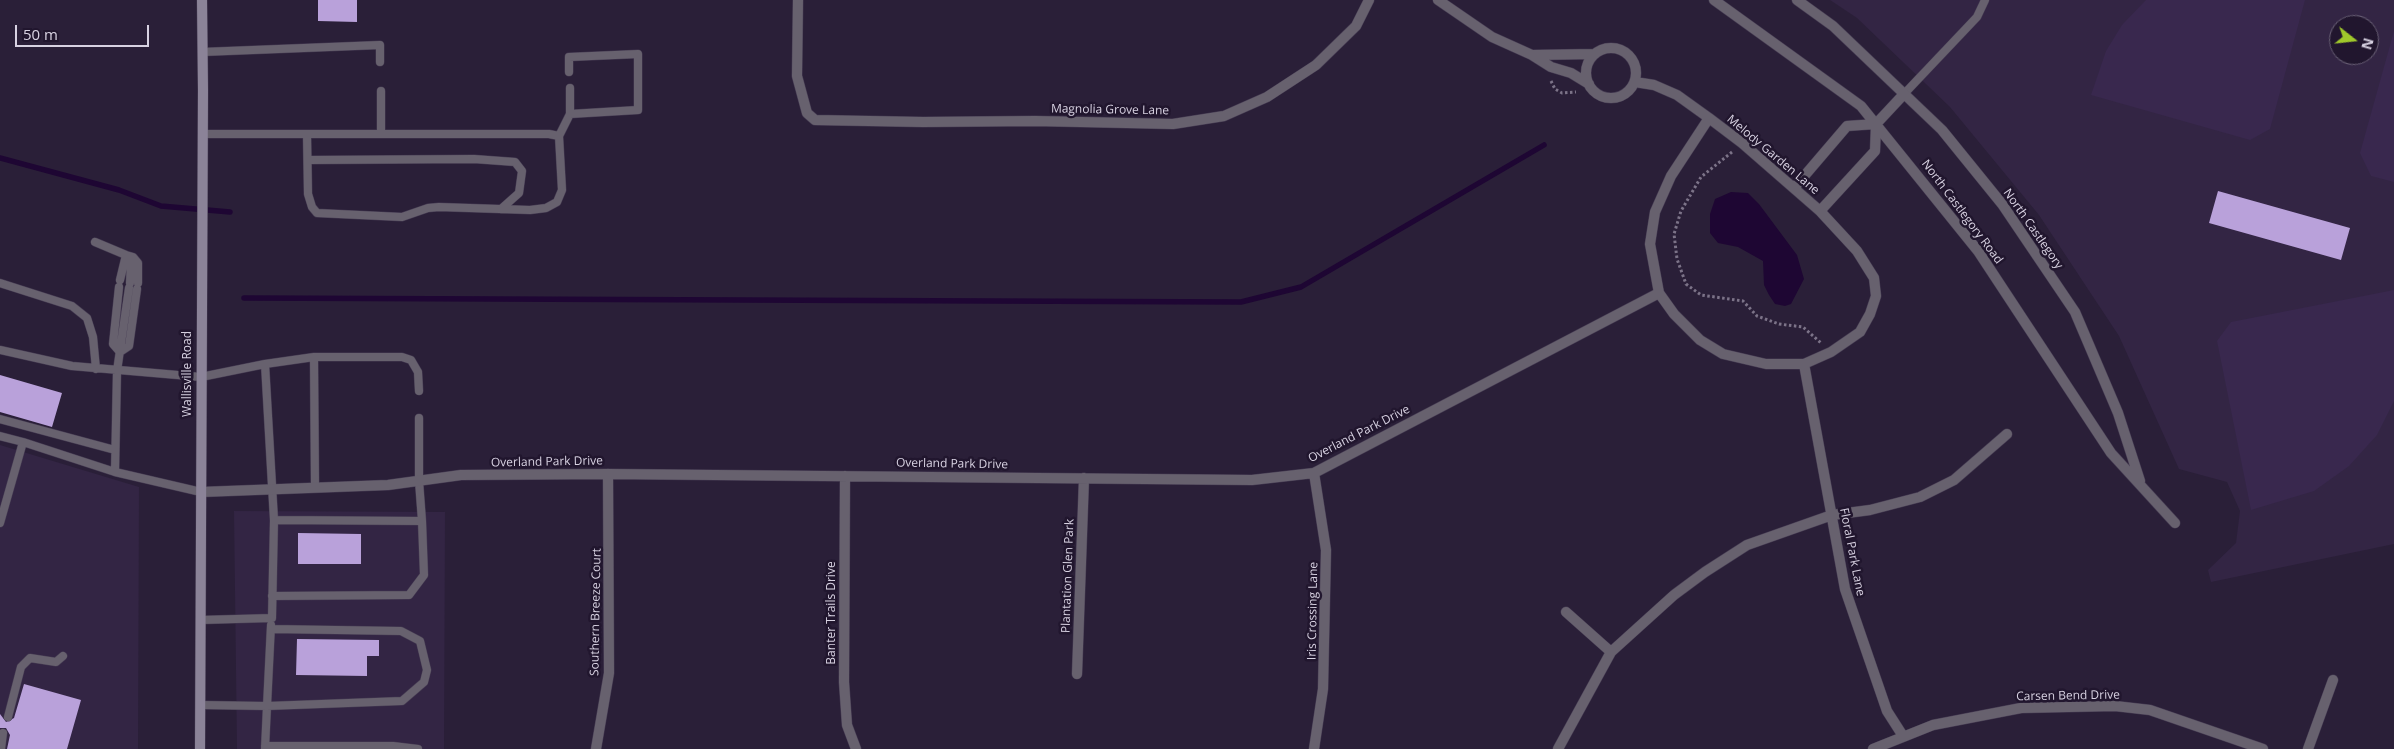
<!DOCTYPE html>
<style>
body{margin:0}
#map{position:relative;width:2394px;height:749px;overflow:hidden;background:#2a1f38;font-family:"Open Sans",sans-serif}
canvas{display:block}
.north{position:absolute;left:2329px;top:15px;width:50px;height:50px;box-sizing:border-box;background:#21162e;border:1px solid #6a6176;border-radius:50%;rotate:106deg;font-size:14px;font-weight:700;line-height:20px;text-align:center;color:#d8d2e2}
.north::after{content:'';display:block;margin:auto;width:18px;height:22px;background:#a0c92b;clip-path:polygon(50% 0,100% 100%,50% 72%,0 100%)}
.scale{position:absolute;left:15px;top:25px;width:134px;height:22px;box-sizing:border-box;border:2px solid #d8d2e2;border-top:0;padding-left:6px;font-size:15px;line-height:18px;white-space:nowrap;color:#d8d2e2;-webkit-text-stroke:4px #21162e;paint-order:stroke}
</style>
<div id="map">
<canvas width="2394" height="749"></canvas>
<div class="north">N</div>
<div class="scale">50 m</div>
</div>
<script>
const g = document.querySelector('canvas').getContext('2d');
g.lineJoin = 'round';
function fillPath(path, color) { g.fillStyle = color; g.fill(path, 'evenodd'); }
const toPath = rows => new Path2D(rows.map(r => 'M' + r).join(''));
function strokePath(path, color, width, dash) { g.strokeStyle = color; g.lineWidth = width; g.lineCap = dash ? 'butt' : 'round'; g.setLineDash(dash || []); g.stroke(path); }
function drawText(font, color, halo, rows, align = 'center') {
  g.font = font + ' "Open Sans",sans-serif'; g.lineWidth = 5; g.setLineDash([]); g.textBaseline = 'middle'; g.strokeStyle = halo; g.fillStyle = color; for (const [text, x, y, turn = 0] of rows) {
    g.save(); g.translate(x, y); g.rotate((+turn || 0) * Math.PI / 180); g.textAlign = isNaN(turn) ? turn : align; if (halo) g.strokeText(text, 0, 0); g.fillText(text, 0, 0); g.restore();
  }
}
fillPath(toPath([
 [1830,0,2394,0,2394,544,2211,582,2208,570,2236,543,2240,511,2227,482,2179,469,2119,336,2039,215,1950,107,1857,18],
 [2339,25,2369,25,2369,55,2339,55],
 [0,445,139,487,138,749,0,749],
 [234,511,445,512,444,749,237,749]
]), '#332544');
fillPath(toPath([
 [2146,0,2305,0,2270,129,2250,140,2091,95,2106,51,2122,25],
 [2394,31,2394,182,2371,176,2360,153],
 [2394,290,2394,401,2377,435,2349,466,2314,491,2251,510,2217,341,2231,322]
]), '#39284e');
fillPath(toPath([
 [1731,192,1748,193,1759,204,1797,255,1804,279,1791,304,1785,306,1775,304,1769,295,1764,285,1763,261,1738,247,1718,243,1710,233,1710,214,1715,199]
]), '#1e0633');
strokePath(toPath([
 [0,158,119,190,161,206,230,212],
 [244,298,1241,302,1301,287,1544,145]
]), '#1e0633', 5.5);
fillPath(toPath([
 [318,0,357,0,357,22,318,21],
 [2218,191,2350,228,2341,260,2209,223],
 [0,375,62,393,52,427,0,412],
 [298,533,361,534,361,564,298,564],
 [297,639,379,640,379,656,367,656,367,676,296,675],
 [24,684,81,700,67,749,7,749,10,735,6,728,0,728,0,714,6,722,14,718]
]), '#b9a1da');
const service = toPath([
 [202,52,380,45,380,62],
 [569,72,569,57,638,54,638,110,570,114,570,88],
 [1904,94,1977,17,1985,0],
 [203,134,549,134,559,136],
 [307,134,308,194,312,207,317,213,402,217,428,208,439,207,530,210,546,208,557,202,562,190,559,136,570,114],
 [381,134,381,91],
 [308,160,474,159,515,162,522,171,519,193,501,209],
 [95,242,126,255,131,263,130,283],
 [120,280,126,255,133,257,138,263,138,283],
 [0,283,72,306,87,318,93,337,96,369],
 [119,287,113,344,120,352,129,346,137,289],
 [0,350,72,366,201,377,265,364,314,357,315,488],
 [314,357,402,357,411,360,418,372,419,391],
 [265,364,274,520,422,521,419,481,419,418],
 [0,419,115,450],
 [0,436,23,442],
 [115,472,117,371,129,288],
 [0,523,23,442,115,472,201,492],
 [272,596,409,595,424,575,422,521],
 [200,620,272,618,274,520],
 [200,705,267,706,271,625],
 [8,717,21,667,30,658,56,662,63,656],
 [265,746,393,746,418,749],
 [1,749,3,733],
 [265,749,267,706,402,701,424,682,427,670,420,641,401,631,271,629]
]);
const minor = toPath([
 [798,0,797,76,807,113,815,120,923,122,1035,121,1173,124,1224,116,1267,97,1316,65,1356,26,1369,0],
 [1438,0,1492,37,1532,55,1551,67,1571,73,1589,84],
 [1714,0,1861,106,1978,251,2111,453,2175,523],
 [1797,0,1833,26,1942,130,2002,204,2075,312,2118,413,2140,481],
 '1586 73a25 25 0 1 1 50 0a25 25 0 1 1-50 0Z',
 [1532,55,1595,54],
 [1635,82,1654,85,1677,95,1709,118],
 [1709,118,1742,143,1820,211,1857,251,1874,278,1876,296,1870,314,1860,332,1831,352,1804,364,1766,364,1723,354,1700,340,1674,314,1659,293,1650,244,1655,212,1671,176,1709,118],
 [1794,188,1847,126,1876,124,1904,94],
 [1820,211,1875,151,1876,124],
 [1804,364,1845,589,1887,711,1903,736],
 [1314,473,1326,550,1323,689,1314,749],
 [845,476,844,682,847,725,856,749],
 [201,492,388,485,461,475,608,474,1252,480,1314,473,1659,293],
 [1566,612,1611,652],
 [1077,674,1084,478],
 [596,749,609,673,608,474],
 [1558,749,1611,652,1674,595,1705,572,1747,545,1832,515,1870,510,1920,497,1954,480,2007,434],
 [1873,749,1933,725,2021,708,2115,706,2150,710,2263,749],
 [2308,749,2333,680]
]);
const secondary = toPath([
 [200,749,203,90,202,0]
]);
strokePath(service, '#463c53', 9);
strokePath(minor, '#463c53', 11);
strokePath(secondary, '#463c53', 11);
strokePath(toPath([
 [1551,81,1555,89,1562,93,1576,92],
 [1732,152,1701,177,1681,211,1674,234,1677,259,1686,284,1701,295,1743,301,1757,316,1779,324,1803,327,1821,343]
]), '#7c7388', 3, [2.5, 2.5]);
strokePath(service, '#67616e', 8);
strokePath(minor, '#67616e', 10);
strokePath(secondary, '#8b8398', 10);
drawText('12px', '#d8d2e2', '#21162e', [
 ["Magnolia Grove Lane",1110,110,1],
 ["Melody Garden Lane",1773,155,40],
 ["North Castlegory Road",1962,212,53],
 ["North Castlegory",2033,229,55],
 ["Wallisville Road",188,374,-90],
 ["Overland Park Drive",1359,434,-27],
 ["Overland Park Drive",547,462,-1],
 ["Overland Park Drive",952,464,1],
 ["Floral Park Lane",1852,552,79],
 ["Plantation Glen Park",1068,576,-88],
 ["Iris Crossing Lane",1313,611,-89],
 ["Southern Breeze Court",596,612,-89],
 ["Banter Trails Drive",832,613,-90],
 ["Carsen Bend Drive",2068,696,-1]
]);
</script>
